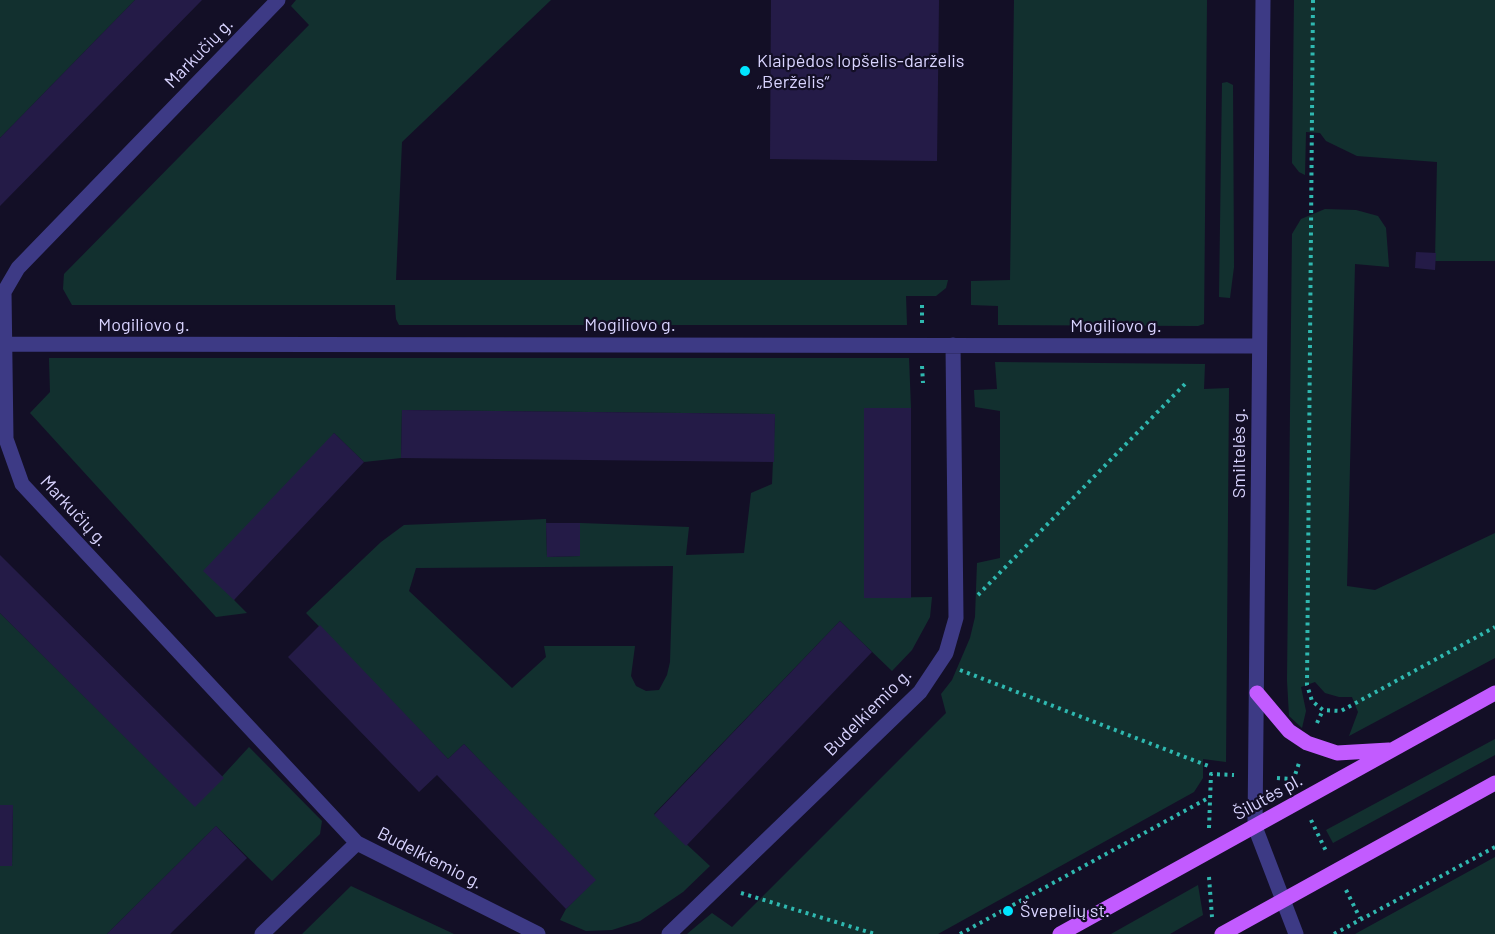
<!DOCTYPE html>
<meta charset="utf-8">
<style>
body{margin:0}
canvas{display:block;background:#130f26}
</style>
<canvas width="1495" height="934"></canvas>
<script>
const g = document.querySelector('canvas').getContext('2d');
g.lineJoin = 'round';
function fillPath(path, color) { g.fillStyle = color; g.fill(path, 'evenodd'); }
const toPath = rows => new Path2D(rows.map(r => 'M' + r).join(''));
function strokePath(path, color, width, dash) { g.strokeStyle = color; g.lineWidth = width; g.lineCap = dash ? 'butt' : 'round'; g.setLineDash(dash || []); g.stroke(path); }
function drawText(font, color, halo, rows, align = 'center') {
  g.font = font + ' Barlow,sans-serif'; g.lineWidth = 4.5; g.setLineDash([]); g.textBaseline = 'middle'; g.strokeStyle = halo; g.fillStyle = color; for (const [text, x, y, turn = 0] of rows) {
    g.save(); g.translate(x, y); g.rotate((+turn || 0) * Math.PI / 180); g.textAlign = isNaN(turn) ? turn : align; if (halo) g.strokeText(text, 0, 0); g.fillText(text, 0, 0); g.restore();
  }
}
fillPath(toPath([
 [0,0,135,0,0,138],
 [296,0,551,0,402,142,396,280,948,280,946,288,936,296,906,296,907,325,399,325,396,319,395,305,72,305,63,289,64,274,309,25,291,6],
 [1014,0,1207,0,1204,324,1198,326,998,325,998,306,971,305,971,281,1010,280],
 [1294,0,1495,0,1495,261,1435,261,1437,162,1357,156,1326,141,1320,133,1306,132,1305,175,1299,172,1292,163],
 [1227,82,1233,85,1234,267,1230,298,1219,297,1222,83],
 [1325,209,1356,210,1378,216,1386,228,1389,267,1355,264,1347,586,1375,590,1495,533,1495,658,1349,736,1358,712,1352,697,1339,697,1325,693,1315,682,1301,687,1306,711,1302,728,1289,716,1287,680,1292,234,1301,219],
 [49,358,909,358,911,408,864,409,864,598,932,597,930,617,912,650,892,671,840,621,654,814,710,866,683,892,640,921,612,930,586,931,560,920,566,909,595,880,464,744,448,759,306,613,381,542,404,525,546,519,547,557,580,556,580,523,689,527,686,555,744,553,751,493,772,484,775,414,402,410,401,458,364,462,334,433,234,600,247,613,216,617,30,413,50,392],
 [673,566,670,662,667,675,659,690,646,691,636,686,631,676,635,646,544,646,546,657,512,688,409,591,416,568],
 [995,362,1205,364,1204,389,1229,388,1226,762,1203,759,1203,778,1194,792,938,934,687,934,712,913,732,927,946,713,941,694,952,680,970,638,975,617,977,563,1000,558,1000,411,975,407,974,390,997,389],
 [0,613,195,806,249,747,322,821,320,834,272,881,216,826,107,934,0,934,0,866,12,866,13,805,0,805],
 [1495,739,1495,755,1333,843,1326,830],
 [1495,857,1495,934,1355,934],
 [1198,885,1203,915,1170,934,1111,934],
 [351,886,454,934,302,934]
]), '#12302f');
fillPath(toPath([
 [135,0,202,0,0,206,0,138],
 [771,0,939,0,937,161,770,159],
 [1416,252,1436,253,1435,270,1415,268],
 [864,408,911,408,911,598,864,598],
 [402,410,775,414,774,462,401,458],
 [334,433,364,462,234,600,203,571],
 [546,523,580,523,580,556,547,557],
 [0,555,224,778,195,807,0,613],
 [840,621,872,652,686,846,654,815],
 [320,625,448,759,464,744,596,880,566,909,437,775,419,792,288,657],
 [0,805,13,805,12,866,0,866],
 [216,826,247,858,170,934,107,934]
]), '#241b47');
strokePath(toPath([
 [1313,0,1307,685,1312,701,1323,710,1341,711,1495,627],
 [922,305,922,325],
 [922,366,923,383],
 [978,595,1185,384],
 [960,670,1211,767],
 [1317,723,1323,710],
 [1277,778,1292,779],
 [1293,781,1299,763],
 [1311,820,1326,851],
 [1209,828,1211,774,1234,775],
 [1209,877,1212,917],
 [1346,890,1360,918],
 [741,893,875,934],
 [960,934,1210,797],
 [1334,934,1495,847]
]), '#2fb8b0', 4, [3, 4.5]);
strokePath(toPath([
 [278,0,18,268,4,292,6,439,22,484,357,843,538,934],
 [1263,0,1255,827,1296,934],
 [0,344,1259,346],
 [262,934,357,843],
 [669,934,920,692,946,653,956,618,953,345]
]), '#3d3a85', 15);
strokePath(toPath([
 [1257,693,1289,731,1307,743,1337,753,1389,750],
 [1060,934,1495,693],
 [1222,934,1495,783]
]), '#c25bff', 15);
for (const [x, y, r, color] of [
 [745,71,6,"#00e5ff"],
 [1008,911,6,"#00e5ff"]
]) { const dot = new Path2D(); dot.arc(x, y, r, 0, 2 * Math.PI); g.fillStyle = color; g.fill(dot); strokePath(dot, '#130f26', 2); }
drawText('18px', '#d9d4ff', '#130f26', [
 ["Markučių g.",199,53,-46],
 ["Mogiliovo g.",144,325],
 ["Mogiliovo g.",630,325],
 ["Mogiliovo g.",1116,326],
 ["Smiltelės g.",1239,453,-90],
 ["Markučių g.",74,511,47],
 ["Budelkiemio g.",868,712,-45],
 ["Šilutės pl.",1268,797,-29],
 ["Budelkiemio g.",430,858,27]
]);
drawText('18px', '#d9d4ff', '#130f26', [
 ["Klaipėdos lopšelis-darželis",757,61],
 ["„Berželis“",757,82],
 ["Švepelių st.",1020,911]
], 'left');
</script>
